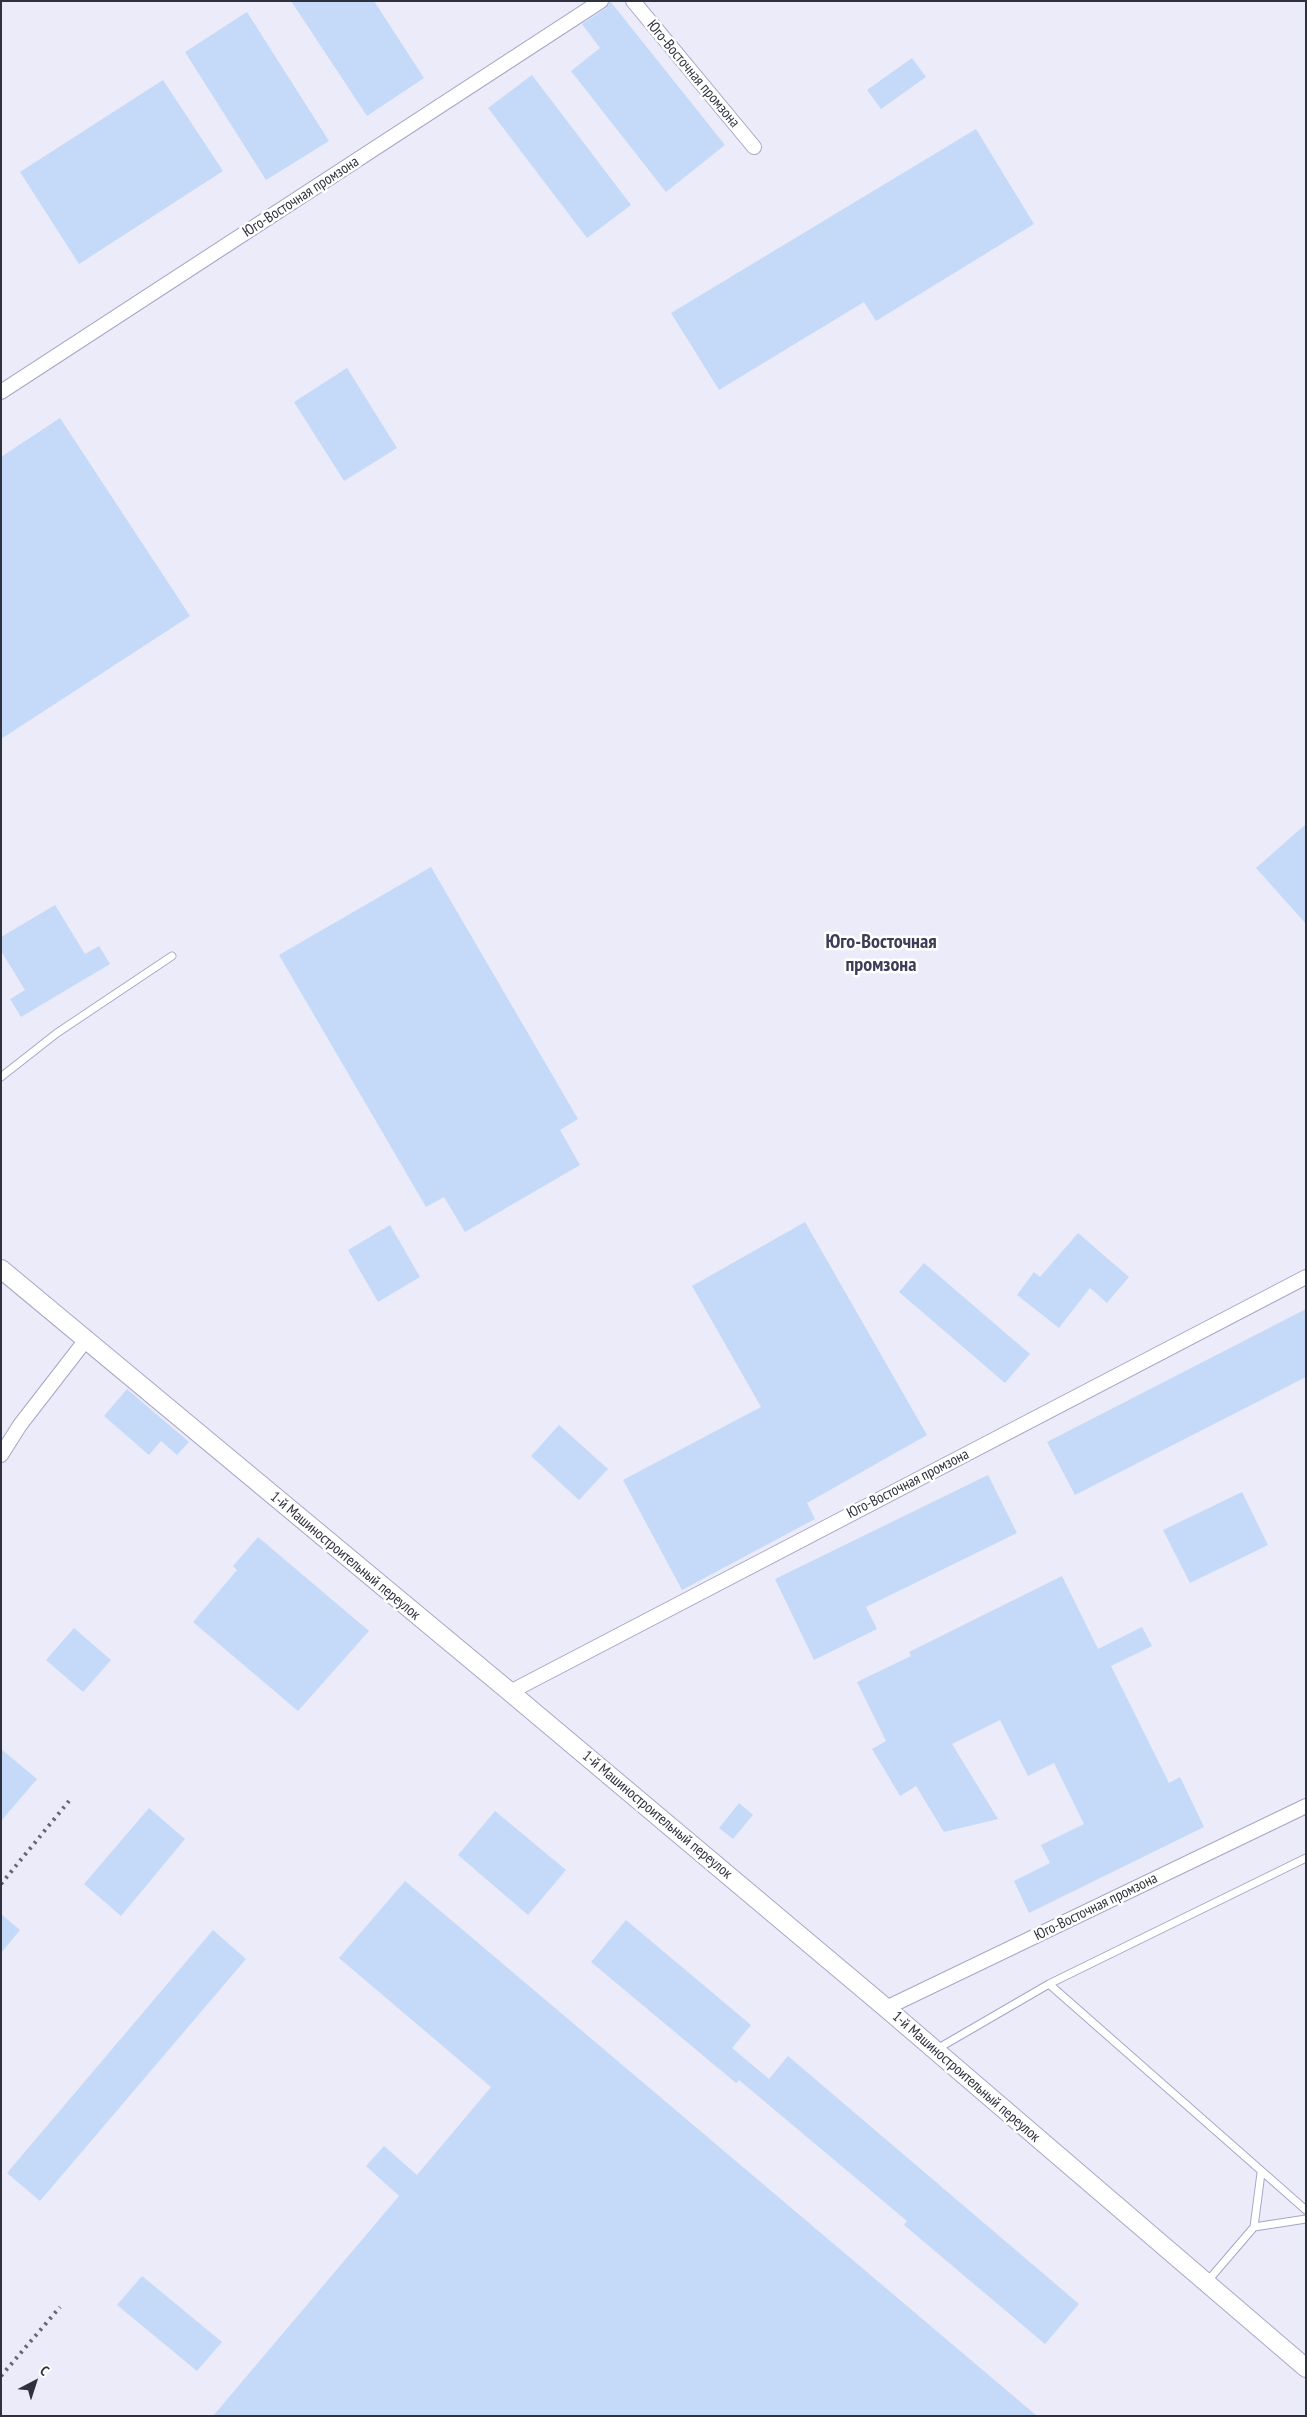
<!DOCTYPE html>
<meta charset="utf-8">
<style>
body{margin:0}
#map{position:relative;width:1307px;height:2417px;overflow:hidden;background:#ebebf9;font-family:"PT Sans Narrow",sans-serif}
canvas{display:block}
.frame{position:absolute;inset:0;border:2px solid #30313e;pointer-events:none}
.north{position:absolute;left:10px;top:2357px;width:50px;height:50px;-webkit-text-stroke:4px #fff;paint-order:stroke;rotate:40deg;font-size:14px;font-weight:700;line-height:20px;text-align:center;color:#30313e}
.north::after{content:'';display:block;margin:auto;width:18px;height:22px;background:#30313e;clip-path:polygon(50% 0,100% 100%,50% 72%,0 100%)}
</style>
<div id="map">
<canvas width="1307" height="2417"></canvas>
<div class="frame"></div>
<div class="north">С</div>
</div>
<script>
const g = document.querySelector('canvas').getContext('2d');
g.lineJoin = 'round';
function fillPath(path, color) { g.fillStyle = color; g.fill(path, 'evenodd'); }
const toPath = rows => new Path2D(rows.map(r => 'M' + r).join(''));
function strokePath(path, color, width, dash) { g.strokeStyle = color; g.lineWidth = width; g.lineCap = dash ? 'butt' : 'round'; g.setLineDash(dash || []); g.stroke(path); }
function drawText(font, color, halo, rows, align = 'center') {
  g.font = font + ' "PT Sans Narrow",sans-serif'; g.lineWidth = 5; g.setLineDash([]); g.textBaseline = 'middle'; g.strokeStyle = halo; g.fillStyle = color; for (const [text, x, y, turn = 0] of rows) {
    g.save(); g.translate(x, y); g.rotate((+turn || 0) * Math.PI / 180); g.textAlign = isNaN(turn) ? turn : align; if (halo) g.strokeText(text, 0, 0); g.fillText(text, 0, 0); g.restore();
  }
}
fillPath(toPath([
 [291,1,374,1,424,78,367,116],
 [610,1,725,145,666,192,571,71,600,48,582,24,606,8],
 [247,12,329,141,266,180,185,52],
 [912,58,926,77,881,109,867,90],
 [532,75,631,205,587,238,488,108],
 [163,80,223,171,79,264,20,172],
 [976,129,1034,224,876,321,864,302,719,390,671,313],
 [347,368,397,448,344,481,294,402],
 [60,418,190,616,1,739,1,457],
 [1306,824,1306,924,1256,868],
 [431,867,578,1119,560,1130,580,1165,465,1232,444,1197,426,1207,279,955],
 [55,905,85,954,99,946,110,964,21,1017,10,999,25,990,1,951,1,937],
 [805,1222,927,1435,807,1503,815,1519,682,1590,623,1480,761,1407,692,1286],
 [390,1225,420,1277,378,1302,348,1250],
 [1078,1233,1129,1277,1107,1303,1090,1288,1059,1328,1017,1295,1034,1272,1040,1277],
 [924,1263,1030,1354,1005,1383,899,1292],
 [1306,1309,1306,1377,1075,1495,1047,1442],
 [127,1389,189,1442,177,1455,161,1441,149,1455,104,1416],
 [559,1425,608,1469,579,1500,531,1456],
 [988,1475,1017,1533,866,1607,877,1629,814,1660,775,1579],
 [1242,1492,1268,1545,1190,1583,1163,1530],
 [258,1537,369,1631,298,1711,193,1622,237,1570,233,1566],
 [1062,1576,1098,1649,1142,1627,1152,1646,1111,1666,1169,1783,1180,1777,1204,1827,1029,1913,1014,1881,1050,1863,1041,1845,1084,1824,1054,1763,1028,1776,1000,1720,952,1744,998,1819,944,1832,916,1786,900,1796,872,1749,886,1741,857,1682,911,1656,909,1652],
 [74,1628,111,1660,83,1692,46,1660],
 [1,1749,37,1779,1,1821],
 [739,1803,753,1815,733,1839,719,1828],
 [149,1808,185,1839,121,1916,84,1884],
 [495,1811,566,1870,528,1915,458,1855],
 [405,1881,1037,2416,213,2416,399,2196,366,2166,384,2146,417,2175,491,2087,339,1958],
 [1,1914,20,1930,1,1953],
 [626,1920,751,2025,732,2048,769,2079,788,2056,1079,2304,1045,2344,904,2225,907,2221,739,2080,736,2083,591,1962],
 [213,1930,246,1959,40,2201,7,2173],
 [142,2276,222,2342,197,2371,117,2305]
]), '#c5daf8');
const service = toPath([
 [1,1077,57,1033,172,956],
 [1049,1984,1306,1858],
 [937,2049,1049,1984,1306,2210],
 [1254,2227,1306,2219],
 [1206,2283,1254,2227,1261,2173]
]);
const minor = toPath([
 [633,1,754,147],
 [1,392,601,1],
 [1,1455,20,1425,85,1341],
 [510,1692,1306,1277],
 [886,2008,1306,1806]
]);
const tertiary = toPath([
 [1,1269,510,1692,886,2008,1306,2368]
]);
strokePath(service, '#a6a7c8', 9);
strokePath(minor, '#a6a7c8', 16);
strokePath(tertiary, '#a6a7c8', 20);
strokePath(service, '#fff', 7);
strokePath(minor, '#fff', 14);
strokePath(tertiary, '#fff', 18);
strokePath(toPath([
 [1,1884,69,1801],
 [1,2376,60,2307]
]), '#656673', 4, [2.5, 5]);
drawText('15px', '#30313e', '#fff', [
 ["Юго-Восточная промзона",693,74,50],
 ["Юго-Восточная промзона",301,197,-33],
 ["Юго-Восточная промзона",908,1484,-27],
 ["1-й Машиностроительный переулок",345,1556,40],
 ["1-й Машиностроительный переулок",657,1815,40],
 ["Юго-Восточная промзона",1096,1907,-26],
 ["1-й Машиностроительный переулок",966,2077,41]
]);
drawText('bold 20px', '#3d3d59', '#fff', [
 ["Юго-Восточная",881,942],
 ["промзона",881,965]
]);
</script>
